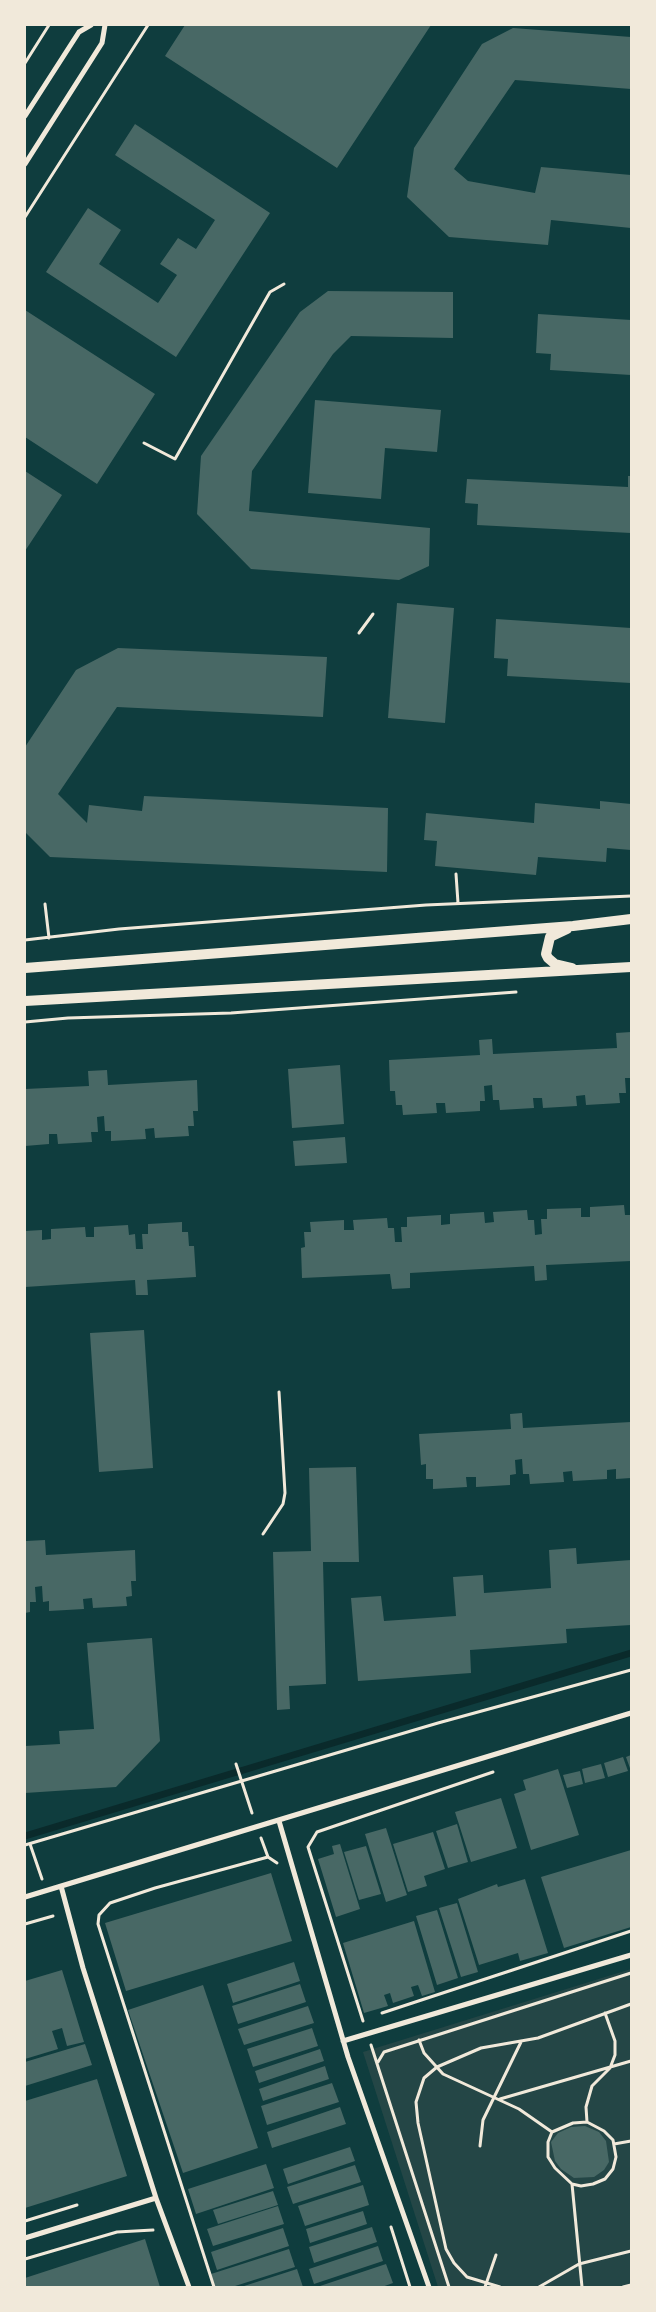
<!DOCTYPE html>
<style>
body{margin:0}
#map{position:relative;width:656px;height:2312px;overflow:hidden;background:#0f3d3e;font-family:Manrope,sans-serif}
canvas{display:block}
.frame{position:absolute;inset:0;border:26px solid #f1e9da;pointer-events:none}
</style>
<div id="map">
<canvas width="656" height="2312"></canvas>
<div class="frame"></div>
</div>
<script>
const g = document.querySelector('canvas').getContext('2d');
g.lineJoin = 'round';
function fillPath(path, color) { g.fillStyle = color; g.fill(path, 'evenodd'); }
const toPath = rows => new Path2D(rows.map(r => 'M' + r).join(''));
function strokePath(path, color, width, dash) { g.strokeStyle = color; g.lineWidth = width; g.lineCap = dash ? 'butt' : 'round'; g.setLineDash(dash || []); g.stroke(path); }
fillPath(toPath([
 [631,1969,631,2287,438,2287,363,2052]
]), '#244646');
strokePath(toPath([
 [25,1836,631,1653]
]), '#0a2a2b', 7);
fillPath(toPath([
 [185,25,431,25,337,168,165,56],
 [513,28,631,37,631,89,515,80,454,169,468,181,535,193,541,167,631,175,631,228,551,220,548,245,449,237,407,197,414,148,482,44],
 [135,124,270,213,176,357,46,272,88,208,121,230,99,264,158,303,177,275,160,264,178,238,196,249,215,220,115,155],
 [328,291,453,292,453,338,351,336,333,354,252,471,249,511,430,528,429,566,399,580,251,569,197,514,201,456,300,312],
 [25,310,155,394,97,484,25,437],
 [538,314,631,320,631,375,550,370,551,354,536,353],
 [315,400,441,410,437,452,385,448,381,499,308,493],
 [25,471,62,495,25,551],
 [628,476,631,476,631,533,477,525,478,504,465,503,467,479,628,487],
 [397,603,454,608,445,723,388,718],
 [496,619,631,628,631,683,507,676,508,659,494,658],
 [118,648,327,657,323,717,117,707,58,794,87,823,89,805,142,811,144,796,388,808,387,872,50,857,25,832,25,747,76,670],
 [600,801,631,804,631,850,607,848,606,862,538,857,536,875,435,866,437,841,424,840,426,813,534,823,535,803,600,809],
 [631,1032,631,1078,625,1078,626,1093,619,1093,620,1103,586,1105,585,1095,576,1096,577,1106,543,1108,542,1098,533,1098,534,1108,500,1110,499,1100,493,1100,492,1085,484,1086,485,1101,480,1101,480,1111,446,1113,445,1103,436,1103,437,1113,403,1115,402,1105,396,1105,395,1091,390,1091,389,1060,480,1055,479,1040,492,1039,493,1054,617,1048,616,1033],
 [340,1065,344,1124,292,1128,288,1069],
 [107,1070,108,1085,197,1080,198,1111,193,1111,194,1126,188,1126,189,1136,155,1138,154,1128,145,1129,146,1139,111,1141,111,1131,105,1131,104,1116,97,1117,98,1132,91,1132,92,1142,58,1144,57,1134,49,1134,49,1144,25,1146,25,1089,89,1086,88,1071],
 [345,1137,347,1163,295,1166,293,1141],
 [624,1205,625,1215,631,1215,631,1261,546,1265,547,1280,535,1281,534,1266,410,1273,410,1288,392,1289,390,1274,302,1278,301,1248,305,1247,304,1232,311,1232,310,1222,344,1220,344,1230,354,1230,353,1220,387,1218,388,1228,394,1228,395,1242,402,1242,401,1227,407,1227,407,1217,441,1215,441,1225,450,1224,450,1214,484,1212,485,1223,494,1222,493,1212,527,1210,528,1220,534,1220,535,1235,542,1234,541,1219,547,1219,547,1209,581,1208,581,1217,590,1217,590,1207],
 [182,1222,182,1232,188,1232,189,1246,194,1246,196,1277,147,1280,148,1295,136,1295,135,1280,25,1287,25,1231,42,1230,42,1240,51,1239,51,1229,85,1227,86,1237,94,1237,94,1227,128,1225,129,1235,135,1234,136,1249,143,1249,142,1234,148,1234,148,1224],
 [144,1330,153,1468,99,1472,90,1333],
 [522,1413,523,1428,631,1422,631,1478,616,1479,616,1469,607,1470,607,1479,573,1481,572,1471,563,1472,564,1482,530,1484,529,1474,523,1474,522,1459,515,1460,516,1474,510,1475,510,1485,476,1487,476,1477,466,1477,467,1487,433,1489,433,1479,426,1479,426,1464,421,1465,419,1434,511,1429,510,1414],
 [356,1467,359,1562,323,1562,326,1684,289,1686,290,1709,277,1710,273,1552,311,1551,309,1468],
 [45,1540,46,1555,135,1550,136,1581,131,1581,132,1596,126,1597,127,1606,93,1608,92,1598,83,1599,84,1609,49,1611,49,1601,43,1602,42,1586,35,1587,36,1602,30,1602,30,1612,25,1613,26,1541],
 [576,1548,577,1564,631,1560,631,1625,566,1629,567,1643,470,1650,471,1673,358,1681,351,1598,381,1596,384,1621,456,1616,453,1577,483,1575,484,1593,551,1588,549,1550],
 [152,1638,160,1741,116,1787,25,1793,25,1746,60,1744,59,1731,94,1729,87,1643],
 [631,1755,631,1771,626,1757],
 [623,1757,628,1771,608,1777,604,1763],
 [601,1764,605,1778,585,1783,582,1769],
 [558,1769,579,1835,531,1850,514,1794,526,1790,523,1780],
 [580,1771,583,1784,567,1788,563,1775],
 [501,1798,517,1848,471,1862,455,1812],
 [457,1824,468,1862,448,1868,436,1831],
 [386,1828,407,1895,386,1902,365,1834],
 [433,1832,445,1869,424,1876,427,1886,408,1892,393,1844],
 [340,1844,360,1909,336,1917,318,1859,334,1854,332,1846],
 [366,1846,381,1894,359,1900,344,1852],
 [631,1850,631,1927,564,1948,541,1877],
 [271,1873,292,1941,126,1991,105,1923],
 [525,1879,548,1953,520,1961,518,1953,479,1965,458,1899,497,1884,498,1887],
 [457,1903,478,1972,461,1977,439,1908],
 [437,1910,458,1978,437,1985,416,1916],
 [414,1921,435,1992,422,1996,418,1985,411,1987,414,1996,393,2003,390,1993,384,1995,388,2006,364,2013,343,1943],
 [294,1962,300,1981,233,2003,227,1984],
 [62,1970,84,2042,67,2046,62,2028,52,2031,58,2049,25,2059,25,1981],
 [300,1984,306,2002,238,2024,232,2006],
 [203,1985,258,2148,183,2173,128,2010],
 [308,2006,314,2023,244,2045,238,2029],
 [312,2028,318,2046,253,2067,247,2049],
 [85,2044,92,2065,25,2086,25,2062],
 [320,2049,324,2061,259,2083,255,2071],
 [325,2066,329,2079,263,2101,259,2089],
 [97,2079,127,2176,25,2208,25,2101],
 [332,2083,339,2102,267,2125,261,2106],
 [340,2107,346,2124,272,2148,267,2132],
 [585,2126,599,2132,606,2141,609,2162,604,2170,594,2177,574,2178,561,2169,555,2161,551,2142,558,2133,571,2127],
 [350,2147,355,2161,288,2184,283,2169],
 [266,2164,274,2188,196,2214,188,2189],
 [355,2165,361,2182,293,2204,287,2187],
 [363,2185,369,2205,305,2226,298,2206],
 [273,2191,278,2205,218,2224,213,2210],
 [278,2206,284,2224,213,2246,207,2229],
 [363,2211,367,2224,310,2243,306,2229],
 [372,2227,377,2242,314,2263,309,2247],
 [283,2228,289,2246,217,2270,211,2252],
 [145,2239,160,2287,25,2287,25,2278],
 [378,2246,383,2261,314,2284,309,2269],
 [289,2249,295,2267,232,2287,215,2287,211,2274],
 [386,2264,393,2283,382,2287,317,2287],
 [297,2269,303,2287,241,2287]
]), '#486865');
strokePath(toPath([
 [25,63,49,25],
 [25,217,148,25],
 [144,443,175,459,270,292,284,284],
 [359,633,373,614],
 [456,874,458,903],
 [45,904,49,938],
 [25,940,119,929,426,905,631,896],
 [25,1022,68,1018,231,1013,516,992],
 [263,1534,283,1504,285,1493,279,1392],
 [236,1764,252,1813],
 [261,1838,268,1857,277,1863],
 [30,1844,42,1879],
 [25,1845,438,1723,631,1670],
 [25,1924,53,1916],
 [382,2013,631,1931],
 [363,2021,308,1847,317,1832,493,1772],
 [419,2040,424,2053,443,2074,519,2109,552,2132],
 [371,2045,449,2287],
 [378,2062,384,2052,631,1973],
 [500,2099,631,2061],
 [587,2122,586,2107,592,2086,610,2068,615,2055,615,2041,605,2013],
 [614,2144,631,2141],
 [480,2146,483,2120,521,2042],
 [572,2184,581,2186,593,2184,605,2179,613,2169,616,2157,613,2140,604,2131,587,2122,573,2123,552,2132,548,2142,548,2157,555,2168,572,2184,582,2287],
 [25,2221,77,2205],
 [391,2227,410,2287],
 [25,2259,117,2232,153,2230],
 [214,2287,98,1924,99,1915,110,1903,155,1888,268,1857],
 [485,2287,496,2255],
 [500,2287,467,2277,454,2263,446,2249,418,2123,416,2102,424,2078,437,2067,481,2048,538,2038,631,2004],
 [539,2287,579,2264,631,2251],
 [623,2287,631,2285]
]), '#f1e9da', 3);
strokePath(toPath([
 [25,116,79,32,91,25],
 [25,164,102,43,105,25],
 [279,1821,348,2057,429,2287],
 [61,1886,83,1968,156,2198,189,2287],
 [25,1897,631,1713],
 [343,2041,631,1955],
 [25,2238,156,2198]
]), '#f1e9da', 5);
strokePath(toPath([
 [567,929,550,937,546,954,548,958,555,964,572,968],
 [25,968,573,926,631,919],
 [25,1001,631,967]
]), '#f1e9da', 10);
</script>
